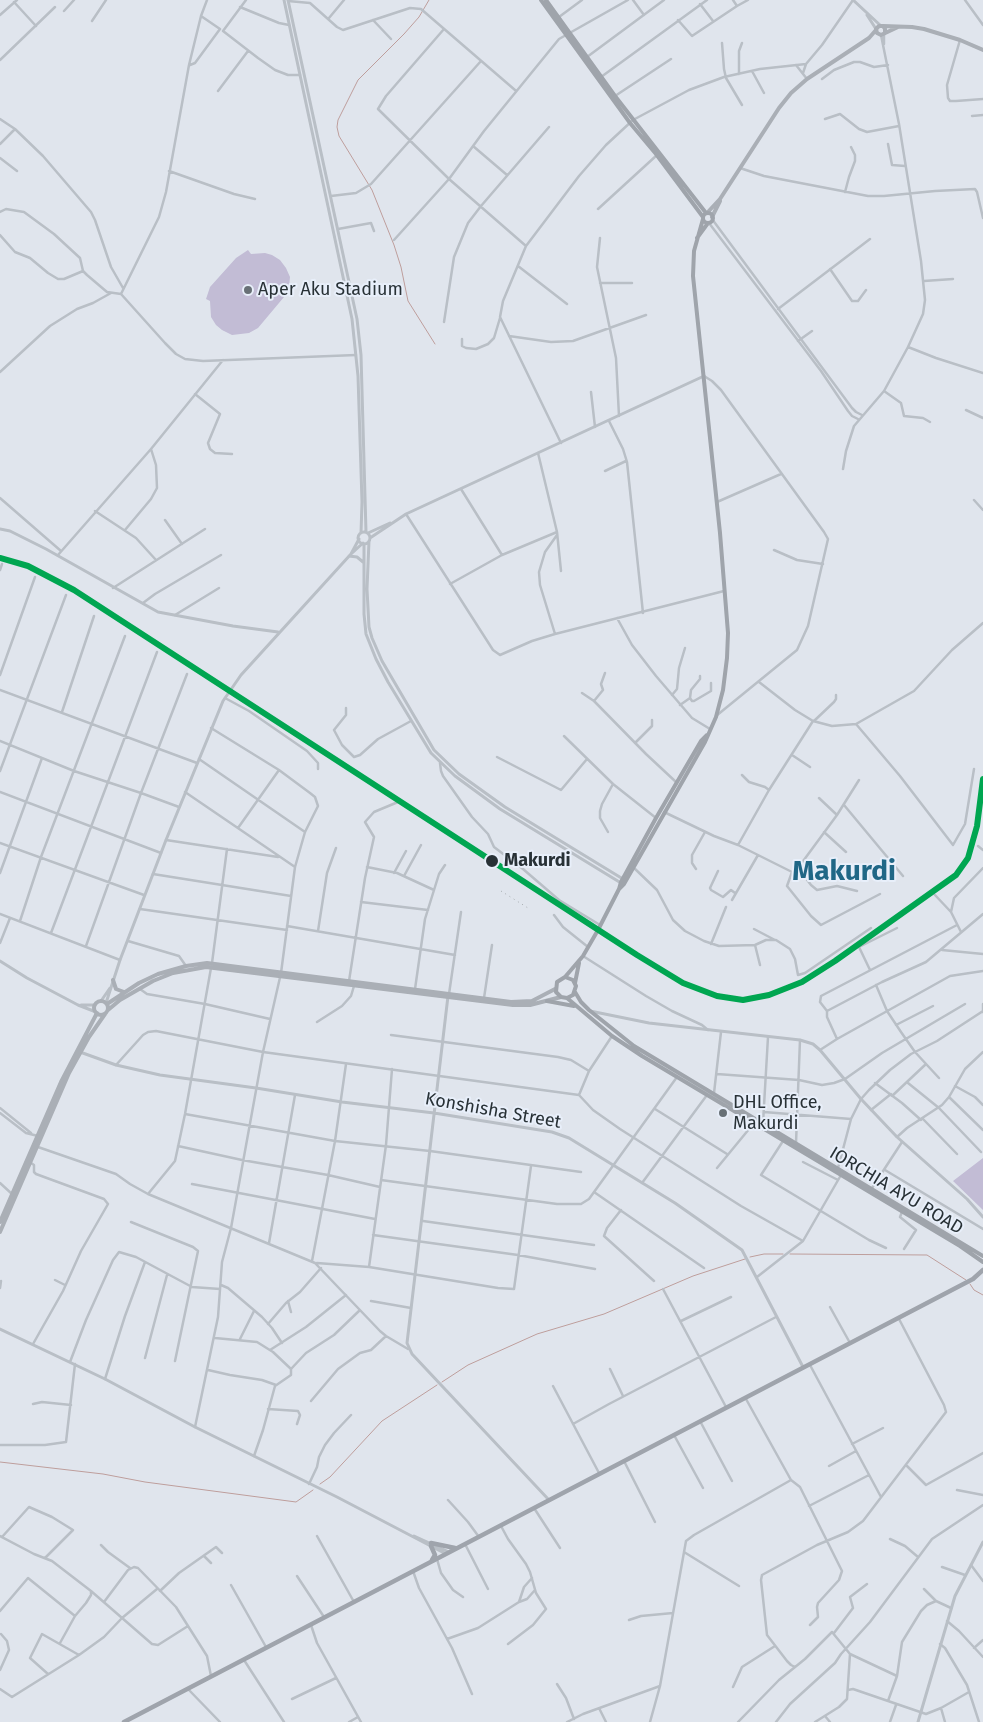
<!DOCTYPE html>
<style>
body{margin:0}
canvas{display:block;background:#e0e5ed}
</style>
<canvas width="983" height="1722"></canvas>
<script>
const g = document.querySelector('canvas').getContext('2d');
g.lineJoin = 'round';
function fillPath(path, color) { g.fillStyle = color; g.fill(path, 'evenodd'); }
const toPath = rows => new Path2D(rows.map(r => 'M' + r).join(''));
function strokePath(path, color, width, dash) { g.strokeStyle = color; g.lineWidth = width; g.lineCap = dash ? 'butt' : 'round'; g.setLineDash(dash || []); g.stroke(path); }
function drawText(font, color, halo, rows, align = 'center') {
  g.font = font + ' "Fira Sans",sans-serif'; g.lineWidth = 4; g.setLineDash([]); g.textBaseline = 'middle'; g.strokeStyle = halo; g.fillStyle = color; for (const [text, x, y, turn = 0] of rows) {
    g.save(); g.translate(x, y); g.rotate((+turn || 0) * Math.PI / 180); g.textAlign = isNaN(turn) ? turn : align; if (halo) g.strokeText(text, 0, 0); g.fillText(text, 0, 0); g.restore();
  }
}
fillPath(toPath([
 [248,250,251,254,265,253,272,255,280,260,286,268,290,277,289,287,284,297,258,328,249,333,232,335,222,330,216,325,211,317,210,301,206,299,210,287,236,258],
 [983,1158,983,1210,953,1181]
]), '#c2bcd5');
strokePath(toPath([
 [429,0,419,17,404,34,358,80,338,120,337,127,339,136,372,190,394,245,401,267,408,301,435,344],
 [790,1254,927,1255,966,1280],
 [750,1257,764,1254,783,1254],
 [970,1284,974,1290,983,1295],
 [442,1382,468,1365,537,1334,604,1314,693,1276,745,1259],
 [0,1462,103,1474,145,1482,296,1502,313,1490],
 [320,1484,330,1477,382,1421,437,1385]
]), '#be9e9c', 1);
strokePath(toPath([
 [207,0,201,16,189,65,166,192,159,217,121,294,165,343,176,354,185,359,203,361,356,355],
 [246,0,223,31,258,58,275,70,288,75,300,75],
 [633,0,644,15],
 [733,0,737,6,748,0],
 [965,0,983,25],
 [288,1,310,3,337,27,343,30,410,8,421,9,515,90],
 [14,2,36,26],
 [700,4,713,21],
 [240,7,279,23,289,25],
 [64,11,74,0],
 [0,15,17,0],
 [201,16,220,29],
 [559,17,582,0],
 [329,18,344,0],
 [373,20,391,39],
 [678,20,692,36,737,6],
 [92,21,106,0],
 [444,29,386,96,378,109,449,179,526,246],
 [960,40,947,85,948,98,950,101,956,101,983,99],
 [722,43,724,69,726,78,742,105],
 [884,44,884,34],
 [587,57,664,0],
 [0,60,55,7],
 [190,65,195,63,220,29],
 [796,65,807,79],
 [752,71,764,93],
 [803,73,806,64,822,45,853,0],
 [739,74,739,51,742,43],
 [601,77,707,0],
 [822,79,834,70,854,62,860,62,874,67,888,65],
 [218,91,248,51],
 [615,96,671,59],
 [972,116,983,115],
 [0,119,15,129,43,156,91,212,95,220,111,267,123,288],
 [825,119,840,114,859,129,867,132,899,126],
 [0,144,15,129],
 [888,144,892,165,905,166],
 [473,146,507,175],
 [0,158,17,171],
 [740,168,764,176,868,196,884,196,935,191,975,189,977,192,983,218],
 [169,171,234,194,255,199],
 [845,192,849,177,855,161,855,155,851,147],
 [331,196,356,193,371,184,481,61],
 [598,209,657,155],
 [0,212,6,209,24,212,54,234,80,258,83,271,87,275,107,292,121,294],
 [712,219,852,408,856,412,862,415],
 [709,223,821,371,848,411,852,416,858,419],
 [338,229,371,223,374,231],
 [0,235,15,252,30,258,48,273,58,279,64,279,83,271],
 [600,238,597,267,616,358,619,416],
 [394,240,449,179,484,131,559,39,628,0],
 [518,266,567,304],
 [830,269,852,301,858,301,866,290],
 [924,281,953,279],
 [600,283,632,283],
 [778,309,870,239],
 [444,322,454,257,468,223,481,206,549,127],
 [509,336,551,342,573,341,646,315],
 [462,339,462,346,466,348,476,349,488,344,494,338,500,318],
 [798,341,812,331],
 [908,347,936,358,983,373],
 [0,372,50,326,77,309,93,303,111,293],
 [704,376,712,381,721,390,824,532,828,539,808,626,797,650,716,716],
 [884,391,901,403,904,416,923,418,930,422],
 [591,392,595,427],
 [195,394,220,414,208,443,210,449,215,453,232,454],
 [966,410,983,418],
 [609,421,623,449,627,462,643,613],
 [561,443,500,317,503,301,526,246,579,176,606,145,633,120,689,90,724,77,760,69,806,64],
 [538,453,557,532,561,571],
 [843,469,846,451,854,426,884,391,908,347,923,314,925,300,921,261,899,124,881,35],
 [605,471,626,461],
 [461,489,502,555],
 [0,498,61,551],
 [974,500,983,510],
 [717,502,781,474],
 [95,511,136,538,156,560],
 [406,514,493,650,500,655,532,641,555,634,724,591],
 [165,520,182,544],
 [125,530,151,499,157,488,156,465,151,449],
 [774,550,797,560,823,564],
 [58,555,151,449,223,360],
 [0,570,2,564],
 [450,584,502,555,557,532],
 [113,588,205,529],
 [143,603,155,594,221,555],
 [175,615,219,588],
 [617,618,632,645,656,676,692,718,710,729],
 [555,634,540,585,539,572,545,552,557,535],
 [0,675,35,577],
 [700,676,700,679,691,690,690,698,692,701,694,701,711,691,711,683],
 [759,682,795,710,813,721,832,726,856,724,914,691,952,650,983,623],
 [0,690,197,763],
 [582,693,594,701,646,754,676,782],
 [672,695,677,689,679,668,685,648],
 [225,698,249,711,307,751,318,763,318,769],
 [594,701,603,690,601,684,605,673],
 [680,705,690,698],
 [346,708,346,715,334,730,342,745,354,757,360,755,378,739,411,721],
 [62,712,94,616],
 [814,721,834,702,836,699,836,695],
 [856,724,900,776,953,845,965,824,974,769],
 [564,736,613,784,656,818],
 [0,741,74,771,141,793,179,807],
 [635,743,652,726,652,720],
 [792,755,810,767],
 [497,757,561,790,587,759],
 [199,759,305,832],
 [440,763,441,771,443,776,472,817,488,834,494,847,523,869,559,900,600,925],
 [0,771,66,595],
 [742,775,749,782,765,787,769,790],
 [0,792,161,853],
 [185,792,295,867],
 [819,798,837,815],
 [844,805,903,876],
 [664,812,714,836,738,845,792,872,798,868,837,815,859,780],
 [238,828,279,770],
 [608,832,600,818,600,811,602,804,613,784],
 [824,832,846,852],
 [166,840,278,857],
 [0,843,144,895],
 [738,845,769,790,813,721],
 [978,846,983,850],
 [367,867,397,873,434,890],
 [633,867,657,890,673,920,685,931,704,941,719,946,755,945,766,940,776,940,790,949,795,959,798,975,805,973,871,928],
 [798,868,811,885,817,890,837,886,857,891],
 [696,869,692,863,692,855,705,832],
 [718,871,710,888,711,890,723,897,731,890,735,893],
 [792,872,787,886,811,916,821,925,880,894],
 [0,873,42,758],
 [394,873,406,851],
 [153,874,291,896],
 [404,876,421,845],
 [935,895,951,912],
 [732,900,758,855],
 [361,902,428,910],
 [140,909,287,930],
 [0,914,120,960],
 [554,915,563,927,588,947],
 [20,921,41,857,125,636],
 [287,926,455,955],
 [754,929,775,940],
 [318,931,327,873,336,848],
 [961,932,951,912,954,898,983,868],
 [51,933,157,652],
 [128,941,179,956,186,966],
 [0,943,10,918],
 [711,944,726,907],
 [755,945,760,965],
 [86,946,141,793,187,674],
 [942,950,983,954],
 [583,956,646,996,672,1011,702,1025,708,1030],
 [212,963,227,849],
 [870,970,859,947,897,928],
 [349,981,365,878,374,837,365,822,374,812,398,802],
 [876,985,887,1011,901,1032,915,1052,939,1078],
 [140,989,147,994,205,1004,270,1019],
 [415,989,425,919,439,874,445,865],
 [449,994,461,912],
 [484,998,492,945],
 [827,1011,820,1002,821,996,957,925],
 [983,1012,983,1004],
 [317,1022,342,1006,351,996,354,986],
 [896,1025,933,1006],
 [391,1035,558,1057,571,1060,589,1071],
 [837,1039,950,976,983,971],
 [820,1050,837,1039,827,1017,827,1011,882,982,926,962,983,914],
 [116,1065,143,1035,148,1032,156,1031,263,1052,579,1095,593,1110,620,1129,741,1206,803,1241],
 [717,1074,799,1080,822,1085,834,1083,845,1079,882,1053,965,1004],
 [875,1083,902,1103,921,1120],
 [908,1083,939,1108,981,1152],
 [955,1086,975,1097,983,1105],
 [714,1093,721,1032],
 [579,1095,589,1071,612,1036],
 [892,1096,926,1064],
 [949,1097,983,1130],
 [0,1108,31,1133],
 [655,1109,727,1154],
 [871,1110,891,1094],
 [764,1112,851,1119],
 [0,1113,26,1133,38,1136],
 [185,1114,335,1141,430,1151,581,1172],
 [923,1119,957,1154],
 [763,1123,768,1037],
 [897,1137,907,1128,942,1105,949,1097,965,1069,983,1052],
 [783,1141,761,1175,869,1240,886,1248],
 [796,1143,800,1040],
 [178,1146,242,1160,328,1175,380,1187],
 [38,1147,116,1174,130,1184,148,1194,315,1263,380,1331,386,1336,408,1349],
 [803,1162,838,1180],
 [31,1163,34,1165,34,1172,36,1174,104,1199,108,1204,81,1251,63,1291,33,1344],
 [717,1168,754,1123],
 [838,1168,851,1119,861,1099,869,1090,890,1070,911,1054,937,1041,983,1011],
 [885,1170,983,1229],
 [381,1180,557,1204,581,1204,589,1199,677,1077],
 [0,1183,12,1194],
 [642,1183,707,1095],
 [192,1184,375,1219],
 [872,1188,902,1142],
 [594,1192,704,1268],
 [148,1194,175,1161,185,1114,211,968],
 [621,1210,607,1228,604,1236,654,1281],
 [902,1212,900,1217,916,1230,904,1249],
 [423,1221,594,1245],
 [131,1222,193,1247,198,1251,175,1361],
 [373,1235,518,1255,595,1269],
 [269,1243,295,1095],
 [312,1261,335,1141,346,1064],
 [317,1263,369,1267,498,1288,514,1289,531,1166],
 [369,1267,386,1145,392,1069],
 [757,1277,803,1241,841,1175],
 [55,1280,65,1285],
 [221,1285,228,1288,262,1317,272,1328,282,1343],
 [0,1288,1,1281],
 [663,1289,726,1407],
 [288,1301,291,1312],
 [371,1301,411,1308],
 [830,1307,850,1343],
 [681,1321,731,1297],
 [268,1324,286,1303,300,1292,321,1268],
 [215,1338,257,1342,273,1352,291,1369],
 [240,1339,254,1311],
 [270,1350,306,1327,346,1295],
 [145,1358,167,1275],
 [70,1362,86,1320,113,1260,119,1252,136,1257,192,1287,220,1289],
 [810,1365,881,1497],
 [610,1369,623,1396],
 [208,1370,230,1375,262,1380,276,1385],
 [105,1379,125,1316,145,1262],
 [553,1386,599,1473],
 [746,1399,791,1480,800,1487,842,1571,839,1580,818,1603,817,1607,818,1617,810,1625],
 [311,1401,338,1369,360,1353,371,1350,386,1336],
 [33,1404,42,1402,71,1405],
 [268,1409,298,1411,300,1415,297,1424],
 [700,1421,732,1481],
 [573,1424,609,1404,776,1317],
 [195,1427,218,1317,222,1262,231,1228,263,1052,281,973,295,867,305,832,318,806,315,797,310,793,279,770,211,728],
 [674,1435,703,1488],
 [852,1444,883,1428],
 [0,1445,45,1445,66,1442,75,1364],
 [254,1456,263,1430,275,1386,291,1375,291,1369,306,1353,334,1335,360,1310],
 [624,1461,655,1522],
 [829,1466,856,1451],
 [907,1466,926,1485,983,1453],
 [309,1484,317,1467,319,1457,325,1445,334,1433,351,1415],
 [957,1490,983,1495],
 [448,1500,468,1522,479,1537],
 [809,1506,869,1475],
 [534,1508,560,1548],
 [501,1526,508,1539,526,1564,530,1572,536,1593,546,1609,533,1625,508,1644],
 [0,1536,34,1554,52,1561,91,1591,152,1644,158,1645,188,1626],
 [317,1536,354,1602],
 [2,1537,29,1507,52,1517,73,1530,45,1558],
 [890,1539,905,1546,918,1557],
 [465,1544,488,1589],
 [101,1545,108,1552,130,1568],
 [684,1552,739,1586],
 [204,1556,211,1563],
 [437,1559,441,1573,453,1590,463,1597],
 [971,1565,983,1581],
 [942,1567,965,1575],
 [413,1571,419,1588,452,1648,472,1694],
 [297,1576,324,1617],
 [231,1585,266,1647],
 [924,1589,936,1601],
 [160,1591,179,1573,216,1547,222,1553],
 [104,1602,128,1570,134,1567,138,1568,176,1607,207,1656,211,1676],
 [519,1602,524,1587,532,1578],
 [0,1611,28,1578,75,1616,86,1603,91,1595,91,1591],
 [629,1620,641,1616,673,1613],
 [947,1621,959,1631,983,1657],
 [311,1625,317,1643,361,1722],
 [834,1633,853,1608,850,1597,867,1584],
 [447,1639,478,1628,519,1602,527,1599,535,1590],
 [60,1643,75,1616],
 [940,1644,945,1648,967,1685,979,1722],
 [974,1648,983,1640],
 [244,1660,284,1722],
 [795,1667,791,1665,787,1661,767,1635,761,1580,762,1575,817,1545,848,1532,863,1521,946,1412,944,1405,899,1319],
 [0,1670,9,1650,7,1641,1,1634],
 [48,1674,30,1658,42,1634,79,1655],
 [897,1676,902,1642,921,1611,927,1605,936,1601,951,1608],
 [557,1684,566,1698,574,1719],
 [733,1687,742,1667,775,1646],
 [0,1689,12,1697,79,1655,104,1637,122,1618,157,1589],
 [188,1689,220,1722],
 [848,1690,853,1689,926,1714,941,1708,969,1692],
 [292,1699,336,1678],
 [599,1708,606,1722],
 [941,1708,945,1722],
 [825,1716,830,1722],
 [349,1722,358,1717],
 [567,1722,583,1714,660,1686],
 [650,1722,660,1686,686,1541,694,1535,791,1480],
 [738,1722,779,1680,805,1659,832,1632,850,1654,897,1676,888,1701],
 [776,1722,790,1704,835,1663,841,1654,870,1622,932,1539,983,1505],
 [815,1722,839,1707,847,1699,850,1654],
 [890,1722,896,1705]
]), '#b9bfc6', 2.5);
strokePath(toPath([
 [284,0,352,319,358,376,362,502,361,533],
 [288,0,357,319,361,355,366,532],
 [853,0,880,25],
 [867,15,876,29],
 [0,529,10,531,46,549,158,612,233,626,278,632],
 '358 538a6 6 0 1 1 12 0a6 6 0 1 1-12 0Z',
 [368,533,390,523],
 [370,538,406,514,704,376],
 [369,541,367,589,369,627,372,638,382,661,434,750,459,774,505,807,623,879],
 [364,544,364,614,366,634,376,659,388,682,431,753,455,776,500,809,621,883],
 [351,554,363,543],
 [349,556,357,557,363,562],
 [0,961,27,978,78,1005,96,1012],
 [448,996,407,1343,412,1354,549,1500],
 [101,1001,110,988],
 [106,1003,120,960,166,840,223,701,241,675,351,554,359,539],
 [81,1005,95,1005],
 [590,1011,649,1023,800,1040,813,1044,820,1050,861,1099,897,1137,967,1199,983,1217],
 [80,1052,116,1065,160,1075,256,1088,342,1102,434,1113,552,1132,569,1138,675,1203,742,1250,803,1367],
 [0,1329,105,1379,195,1427,337,1497,446,1554],
 [414,1536,449,1552],
 [918,1722,955,1596,983,1542]
]), '#b9bfc6', 3);
strokePath(toPath([
 [883,26,912,27,924,29,960,40,983,50],
 [885,32,885,29,883,26,879,26,876,29,877,33,881,35,898,27],
 [707,213,720,199,779,108,791,93,807,79,869,38,876,30],
 [712,217,720,201],
 [113,980,116,989,124,992],
 '94 1008a7 7 0 1 1 14 0a7 7 0 1 1-14 0Z',
 [107,1004,139,983,158,974,186,966,207,963,511,1002,532,1001,555,989],
 [108,1010,120,1000,153,981,173,973,206,967,513,1005,530,1005,561,997],
 [0,1222,61,1082,97,1013],
 [0,1232,69,1073,89,1037,105,1014]
]), '#aaafb6', 4);
strokePath(toPath([
 [541,0,630,123,656,154,703,217],
 [546,0,615,96,706,213],
 '703 218a5 5 0 1 1 10 0a5 5 0 1 1-10 0Z',
 [697,238,708,223],
 [619,889,624,884,705,742,716,717,723,690,727,658,728,633,720,533,693,276,694,251,703,219],
 [565,977,573,980,576,986,573,995,567,998,561,997,556,992,557,982,565,977,583,956,598,930,619,889,621,882,656,818,701,741,707,735],
 [575,983,579,963],
 [575,992,581,1002,589,1010,634,1046,983,1256],
 [567,998,612,1036,642,1056,960,1246,983,1262],
 [547,1001,574,1006]
]), '#9fa4ab', 4);
strokePath(toPath([
 [431,1543,455,1548],
 [431,1546,435,1555,432,1560],
 [124,1722,973,1279,983,1270]
]), '#9fa4ac', 4.5);
strokePath(toPath([
 [501,891,528,908]
]), '#a4a9ad', 1, [1, 4]);
strokePath(toPath([
 [0,558,28,566,74,590,637,955,683,983,717,996,743,1000,769,995,802,982,835,961,956,875,968,858,977,826,983,779]
]), '#00a651', 6);
for (const [x, y, r, color] of [
 [248,290,5,"#687076"],
 [492,861,7,"#283136"],
 [723,1113,5,"#687076"]
]) { const dot = new Path2D(); dot.arc(x, y, r, 0, 2 * Math.PI); g.fillStyle = color; g.fill(dot); strokePath(dot, '#e8effa', 2); }
drawText('18px', '#283136', '#e8effa', [
 ["Aper Aku Stadium",258,290],
 ["DHL Office,",733,1103],
 ["Makurdi",733,1124]
], 'left');
drawText('bold 18px', '#283136', '#e8effa', [
 ["Makurdi",504,861]
], 'left');
drawText('18px', '#283136', '#e8effa', [
 ["Konshisha Street",493,1111,10],
 ["IORCHIA AYU ROAD",896,1191,31]
]);
drawText('bold 28px', '#206786', '#e8effa', [
 ["Makurdi",844,872]
]);
</script>
